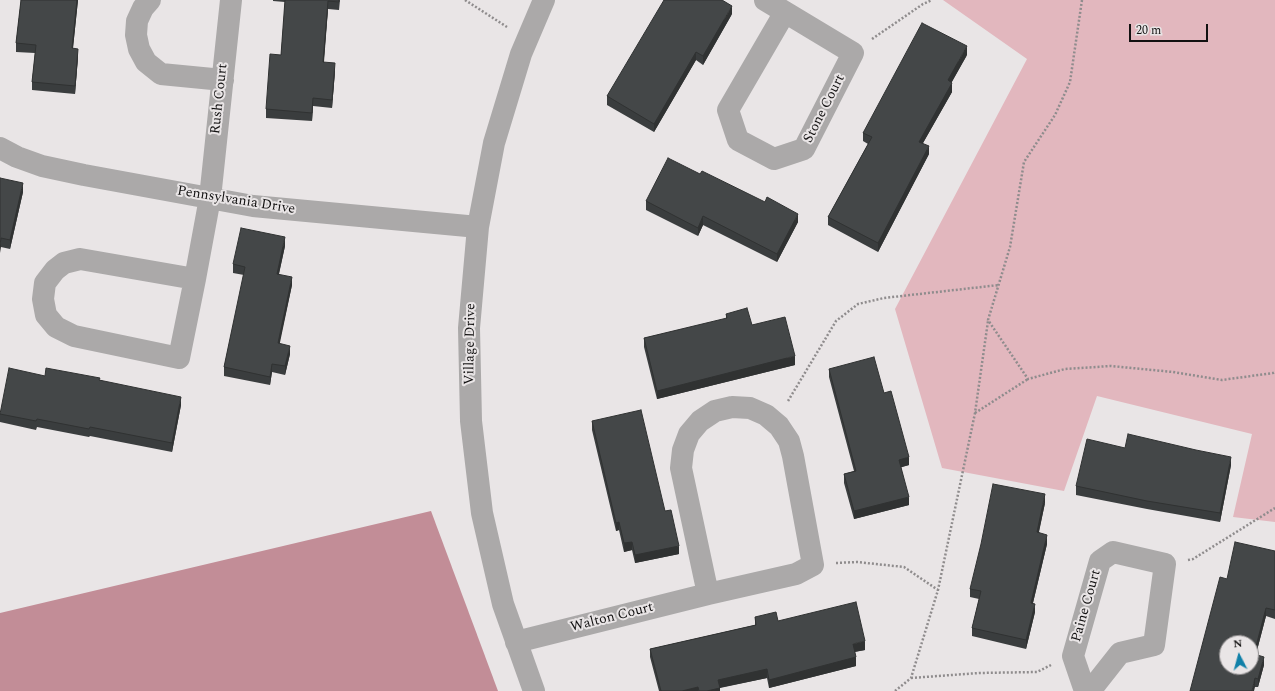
<!DOCTYPE html>
<style>
body{margin:0}
#map{position:relative;width:1275px;height:691px;overflow:hidden;background:#e9e5e6;font-family:Spectral,serif}
canvas{display:block}
.north{position:absolute;left:1219px;top:635px;width:40px;height:40px;box-sizing:border-box;background:#e9e5e6;border:1px solid #939091;border-radius:50%;rotate:354deg;font-size:11px;font-weight:700;line-height:16px;text-align:center;color:#121111}
.north::after{content:'';display:block;margin:auto;width:14px;height:18px;background:#1080a8;clip-path:polygon(50% 0,100% 100%,50% 72%,0 100%)}
.scale{position:absolute;left:1129px;top:24px;width:79px;height:18px;box-sizing:border-box;border:2px solid #121111;border-top:0;padding-left:5px;font-size:12px;line-height:14px;white-space:nowrap;color:#121111;-webkit-text-stroke:3px #e9e5e6;paint-order:stroke}
</style>
<div id="map">
<canvas width="1275" height="691"></canvas>
<div class="north">N</div>
<div class="scale">20 m</div>
</div>
<script>
const g = document.querySelector('canvas').getContext('2d');
g.lineJoin = 'round';
function fillPath(path, color) { g.fillStyle = color; g.fill(path, 'evenodd'); }
const toPath = rows => new Path2D(rows.map(r => 'M' + r).join(''));
function strokePath(path, color, width, dash) { g.strokeStyle = color; g.lineWidth = width; g.lineCap = dash ? 'butt' : 'round'; g.setLineDash(dash || []); g.stroke(path); }
function drawText(font, color, halo, rows, align = 'center') {
  g.font = font + ' Spectral,serif'; g.lineWidth = 4; g.setLineDash([]); g.textBaseline = 'middle'; g.strokeStyle = halo; g.fillStyle = color; for (const [text, x, y, turn = 0] of rows) {
    g.save(); g.translate(x, y); g.rotate((+turn || 0) * Math.PI / 180); g.textAlign = isNaN(turn) ? turn : align; if (halo) g.strokeText(text, 0, 0); g.fillText(text, 0, 0); g.restore();
  }
}
fillPath(toPath([
 [943,0,1275,0,1275,522,1233,517,1252,434,1097,396,1064,491,942,468,895,309,1027,59]
]), '#e2b7be');
fillPath(toPath([
 [431,511,498,691,0,691,0,613]
]), '#c28d97');
strokePath(toPath([
 [465,0,507,27],
 [1082,0,1070,82,1055,115,1024,162,1010,247,988,320,1028,379,1065,369,1111,366,1173,372,1222,380,1273,373,1275,372],
 [872,39,923,4,932,0],
 [788,401,836,321,858,304,884,298,999,285],
 [975,413,1028,379],
 [1188,560,1193,559,1275,508],
 [836,563,857,562,904,567,938,590],
 [911,678,979,673,1037,672,1051,665],
 [895,691,911,678,938,590,975,413,988,321]
]), '#8f8c8d', 2.5, [2, 2]);
strokePath(toPath([
 [150,0,143,8,137,21,136,35,139,49,146,62,161,74,223,80],
 [765,0,853,53,804,149,774,159,738,140,728,110,785,12],
 [0,148,17,157,42,166,84,175,253,206,478,227],
 [80,259,195,279,179,358,74,336,56,327,46,315,43,299,45,283,55,270,64,263,80,259],
 [195,279,210,198,231,0],
 [732,407,750,408,766,415,779,426,789,441,793,456,813,565,796,574,708,594,681,468,683,450,689,434,700,421,715,411,732,407],
 [516,642,708,594],
 [534,691,503,604,482,513,471,421,469,328,478,227,494,143,521,54,544,0],
 [1085,691,1073,656,1100,561,1113,552,1165,564,1154,645,1120,653,1090,691]
]), '#aba9a9', 22);
fillPath(toPath([
 [21,0,78,0,73,48,78,57,75,94,32,90,32,82,35,53,16,52,16,43],
 [273,0,340,0,339,10,328,9,324,62,335,71,332,108,313,106,312,121,266,118,266,109,281,55,285,2,273,1],
 [732,14,703,65,696,60,654,132,607,105,607,96],
 [967,55,951,83,952,92,923,143,929,154,878,252,828,225,828,217,868,144,863,141,863,133],
 [700,174,798,222,777,262,703,225,698,236,646,210,646,201],
 [0,178,23,192,10,249,1,247],
 [285,246,279,274,292,285,279,344,290,354,285,375,272,372,270,385,224,376,224,367,244,275,233,273,233,264],
 [726,314,752,325,795,365,657,399,644,347,644,338,726,319],
 [829,369,884,393,909,465,901,467,909,505,854,519,844,483,844,474,854,471,829,377],
 [45,376,100,380,181,405,172,452,90,436,89,437,37,427,36,430,0,422,0,414],
 [592,421,665,511,679,554,635,563,632,550,624,552,619,530,616,531,592,430],
 [1125,448,1231,465,1220,522,1147,509,1076,495,1076,486],
 [1045,503,1039,532,1047,544,1033,603,1035,612,1026,649,972,636,972,628,979,599,970,597,970,589],
 [1275,551,1275,619,1266,616,1256,654,1264,665,1258,687,1255,687,1227,579],
 [755,617,778,621,865,650,855,652,856,666,769,688,767,678,720,688,720,691,659,691,650,657,650,649,755,625]
]), '#3a3d3e');
fillPath(toPath([
 [77,0,78,0,72,57,72,48],
 [328,1,328,9,323,70,323,62],
 [732,6,732,14,703,65,703,56],
 [967,46,967,55,948,89,948,80],
 [78,49,78,57,75,94,75,86],
 [696,52,696,60,654,132,654,124],
 [335,63,335,71,332,108,332,100],
 [952,83,952,92,919,150,919,142],
 [313,98,313,106,312,121,312,113],
 [929,146,929,154,878,252,878,243],
 [23,183,23,192,10,249,10,240],
 [798,214,798,222,777,262,777,254],
 [703,216,703,225,698,236,698,228],
 [285,237,285,246,277,282,277,274],
 [1,238,1,247,0,253,0,245],
 [292,277,292,285,278,352,278,343],
 [290,346,290,354,285,375,285,366],
 [795,356,795,365,657,399,657,391],
 [272,364,272,372,270,385,270,377],
 [181,397,181,405,172,452,172,443],
 [909,457,909,465,899,468,899,460],
 [1231,457,1231,465,1220,522,1220,513],
 [1045,494,1045,503,1037,540,1037,532],
 [909,497,909,505,854,519,854,511],
 [619,522,619,530,616,531,616,523],
 [1047,535,1047,544,1031,611,1031,603],
 [632,542,632,550,624,552,624,543],
 [679,546,679,554,635,563,635,555],
 [1035,604,1035,612,1026,649,1026,640],
 [1266,608,1266,616,1254,662,1254,654],
 [865,641,865,650,853,652,853,644],
 [856,657,856,666,769,688,769,680],
 [1264,657,1264,665,1258,687,1258,679],
 [767,669,767,678,718,688,718,680],
 [1255,678,1255,687,1254,691,1252,691],
 [698,687,698,691,682,691],
 [720,688,720,691,707,691]
]), '#303232');
const building = toPath([
 [21,0,77,0,72,48,78,49,75,86,32,82,36,45,16,43,21,0],
 [285,0,339,0,339,2,328,1,323,62,335,63,332,100,313,98,312,113,266,109,270,54,281,55,285,0],
 [664,0,722,0,732,6,703,56,696,52,654,124,607,96,664,0],
 [922,23,967,46,948,80,952,83,919,142,929,146,878,243,828,217,872,137,863,133,922,23],
 [668,158,700,174,702,171,765,202,767,197,798,214,777,254,703,216,698,228,646,201,668,158],
 [0,178,23,183,10,240,1,238,0,245,0,178],
 [241,228,285,237,277,274,292,277,278,343,290,346,285,366,272,364,270,377,224,367,245,267,233,264,241,228],
 [747,308,752,325,785,317,795,356,657,391,644,338,727,318,726,314,747,308],
 [874,357,884,393,891,391,909,457,899,460,909,497,854,511,844,474,856,471,829,369,874,357],
 [9,368,45,376,46,368,100,378,99,380,181,397,172,443,90,427,89,429,37,419,36,421,0,414,9,368],
 [641,410,665,511,671,510,679,546,635,555,632,542,624,543,619,522,616,523,592,421,641,410],
 [1128,434,1196,450,1231,457,1220,513,1147,501,1076,486,1087,439,1125,448,1128,434],
 [993,484,1045,494,1037,532,1047,535,1031,603,1035,604,1026,640,972,628,981,591,970,589,981,544,993,484],
 [1235,542,1275,551,1275,610,1266,608,1254,654,1264,657,1258,679,1255,678,1252,691,1190,691,1220,577,1227,579,1235,542],
 [1227,643,1251,643,1251,667,1227,667,1227,643],
 [856,602,865,641,853,644,856,657,769,680,767,669,718,680,720,688,707,691,699,691,698,687,682,691,661,691,650,649,756,625,755,617,776,612,778,621,856,602]
]);
fillPath(building, '#444748');
strokePath(building, '#303232', 1);
drawText('14px', '#121111', '#e9e5e6', [
 ["Rush Court",220,99,-84],
 ["Stone Court",825,109,-63],
 ["Pennsylvania Drive",236,201,9],
 ["Village Drive",471,344,-89],
 ["Paine Court",1087,606,-74],
 ["Walton Court",612,618,-14]
]);
</script>
